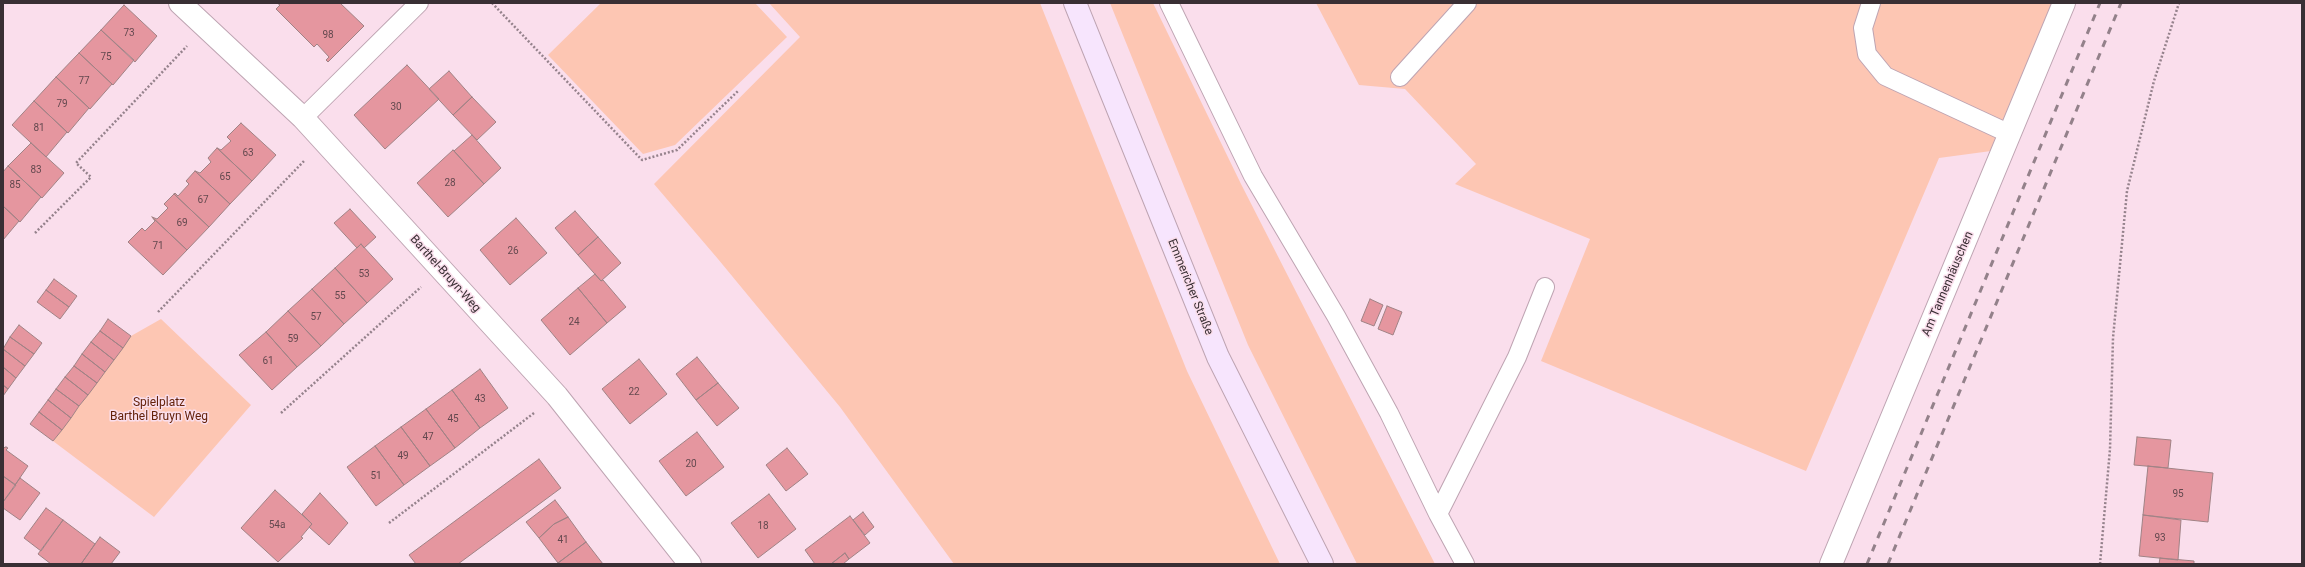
<!DOCTYPE html>
<meta charset="utf-8">
<style>
body{margin:0}
#map{position:relative;width:2305px;height:567px;overflow:hidden;background:#fadeec;font-family:Roboto,sans-serif}
canvas{display:block}
.frame{position:absolute;inset:0;border:4px solid #392f34;pointer-events:none}
</style>
<div id="map">
<canvas width="2305" height="567"></canvas>
<div class="frame"></div>
</div>
<script>
const g = document.querySelector('canvas').getContext('2d');
g.lineJoin = 'round';
function fillPath(path, color) { g.fillStyle = color; g.fill(path, 'evenodd'); }
const toPath = rows => new Path2D(rows.map(r => 'M' + r).join(''));
function strokePath(path, color, width, dash) { g.strokeStyle = color; g.lineWidth = width; g.lineCap = dash ? 'butt' : 'round'; g.setLineDash(dash || []); g.stroke(path); }
function drawText(font, color, halo, rows, align = 'center') {
  g.font = font + ' Roboto,sans-serif'; g.lineWidth = 3; g.setLineDash([]); g.textBaseline = 'middle'; g.strokeStyle = halo; g.fillStyle = color; for (const [text, x, y, turn = 0] of rows) {
    g.save(); g.translate(x, y); g.rotate((+turn || 0) * Math.PI / 180); g.textAlign = isNaN(turn) ? turn : align; if (halo) g.strokeText(text, 0, 0); g.fillText(text, 0, 0); g.restore();
  }
}
fillPath(toPath([
 [601,3,755,3,787,37,675,145,643,154,548,55],
 [769,3,1040,3,1187,371,1280,564,954,564,840,407,718,259,654,184,800,37],
 [1110,3,1153,3,1241,184,1435,564,1357,564,1248,345],
 [1316,3,2052,3,1991,151,1939,158,1806,471,1541,361,1590,239,1455,184,1476,164,1405,89,1359,85],
 [161,319,251,405,154,517,53,441,131,336]
]), '#fdc6b3');
const building = toPath([
 [277,3,340,3,364,26,328,62,326,60,329,57,317,44,314,47,276,9,280,5,277,3],
 [124,5,157,36,135,62,101,30,124,5],
 [101,30,134,60,113,85,79,53,101,30],
 [79,53,112,84,90,109,56,77,79,53],
 [407,65,439,99,385,149,354,115,407,65],
 [449,71,472,97,453,115,429,89,449,71],
 [56,77,89,108,68,133,34,101,56,77],
 [472,97,496,122,477,140,453,115,472,97],
 [34,101,67,132,46,157,12,125,34,101],
 [241,123,276,155,252,181,217,148,221,150,231,141,227,137,241,123],
 [472,135,501,168,484,184,454,151,472,135],
 [31,143,64,173,42,198,8,166,31,143],
 [217,148,252,181,230,204,195,171,200,173,211,162,208,158,217,148],
 [453,150,484,184,448,217,417,183,453,150],
 [8,166,41,197,20,222,3,206,3,172,8,166],
 [195,171,230,204,209,227,174,194,175,193,178,196,189,184,186,181,195,171],
 [174,194,209,227,187,250,152,217,157,219,168,208,164,204,174,194],
 [3,206,19,221,3,240,3,206],
 [350,209,376,237,364,248,361,244,357,248,334,223,350,209],
 [575,211,598,237,578,255,555,228,575,211],
 [152,217,187,250,163,275,128,242,142,228,145,231,155,221,152,217],
 [516,218,547,253,510,285,480,250,516,218],
 [598,237,621,263,601,281,578,255,598,237],
 [361,244,393,279,367,303,335,268,361,244],
 [335,268,367,303,344,324,312,289,335,268],
 [595,274,601,281,603,280,626,307,607,323,578,288,595,274],
 [54,279,77,296,69,307,46,290,54,279],
 [578,288,607,323,570,355,541,320,578,288],
 [312,289,344,324,321,346,288,311,312,289],
 [46,290,69,307,60,319,37,302,46,290],
 [1370,299,1383,305,1374,326,1361,321,1370,299],
 [1387,306,1402,312,1393,335,1378,329,1387,306],
 [288,311,321,346,297,367,266,332,288,311],
 [108,319,131,336,123,348,100,331,108,319],
 [19,325,42,343,34,354,10,337,19,325],
 [100,331,123,348,114,360,91,342,100,331],
 [266,332,297,367,272,390,239,355,266,332],
 [10,337,34,354,25,366,3,349,10,337],
 [91,342,114,360,105,372,82,354,91,342],
 [3,349,25,366,16,378,3,367,3,349],
 [82,354,105,372,97,383,74,366,82,354],
 [697,357,718,383,696,400,676,374,697,357],
 [639,359,667,394,630,424,602,389,639,359],
 [74,366,97,383,88,395,65,377,74,366],
 [3,367,16,378,8,389,3,385,3,367],
 [480,369,508,408,480,428,452,390,480,369],
 [65,377,88,395,79,406,56,389,65,377],
 [718,383,739,408,717,426,696,400,718,383],
 [3,385,8,389,3,396,3,385],
 [56,389,79,406,71,418,48,400,56,389],
 [452,390,480,428,455,448,426,409,452,390],
 [48,400,71,418,62,430,39,412,48,400],
 [426,409,455,448,430,466,401,427,426,409],
 [39,412,62,430,53,441,30,424,39,412],
 [401,427,430,466,404,485,375,446,401,427],
 [697,432,724,467,686,496,659,461,697,432],
 [2137,437,2171,440,2168,468,2134,465,2137,437],
 [375,446,404,485,376,506,347,467,375,446],
 [6,447,8,448,6,450,28,466,15,485,3,476,3,448,6,447],
 [787,448,808,474,786,491,766,465,787,448],
 [539,459,561,488,458,564,416,564,409,555,539,459],
 [2148,466,2213,473,2208,522,2143,515,2148,466],
 [3,476,16,485,3,502,3,476],
 [20,478,40,493,20,520,3,508,3,502,20,478],
 [275,490,312,524,301,537,303,538,278,562,241,528,275,490],
 [320,493,348,523,329,545,309,527,312,524,302,514,320,493],
 [769,494,796,529,758,558,731,523,769,494],
 [555,500,568,517,554,524,539,538,526,522,555,500],
 [46,508,63,520,41,551,24,538,46,508],
 [863,512,874,527,865,535,853,520,863,512],
 [2143,515,2181,520,2178,560,2139,556,2143,515],
 [850,516,870,543,849,559,845,553,831,564,815,564,805,550,850,516],
 [568,517,586,542,558,563,539,538,554,524,568,517],
 [63,520,95,544,81,564,51,564,38,554,63,520],
 [100,537,120,552,111,564,81,564,100,537],
 [586,542,603,564,558,564,558,563,586,542],
 [845,553,849,559,843,564,831,564,845,553],
 [2160,558,2194,561,2194,564,2159,564,2160,558]
]);
fillPath(building, '#e5969f');
strokePath(building, '#a08285', 1);
const service = toPath([
 [1169,3,1253,176,1336,316,1389,413,1438,514],
 [1871,3,1863,28,1867,54,1885,76,2010,134],
 [1400,77,1467,3],
 [303,118,419,3],
 [1465,564,1438,514,1517,357,1545,287]
]);
const minor = toPath([
 [180,3,303,118,557,396,690,564],
 [1831,564,2064,3]
]);
const secondary = toPath([
 [1075,3,1218,357,1322,564]
]);
strokePath(service, '#bea4b2', 20);
strokePath(minor, '#bea4b2', 24);
strokePath(secondary, '#bea4b2', 24);
strokePath(toPath([
 [492,3,642,160,677,150,738,91],
 [35,233,91,177,76,163,187,46],
 [158,312,304,161],
 [281,413,421,287],
 [389,523,534,413],
 [2100,564,2110,449,2113,338,2127,191,2154,81,2179,3]
]), '#95828c', 2.5, [2, 2]);
strokePath(service, '#fff', 18);
strokePath(minor, '#fff', 22);
strokePath(secondary, '#f7e5fd', 22);
strokePath(toPath([
 [1867,564,2100,3],
 [1888,564,2121,3]
]), '#93818a', 3, [7, 7]);
drawText('10px', '#64494f', null, [
 ["73",129,33],
 ["98",328,35],
 ["75",106,57],
 ["77",84,81],
 ["79",62,104],
 ["30",396,107],
 ["81",39,128],
 ["63",248,153],
 ["83",36,170],
 ["65",225,177],
 ["28",450,183],
 ["85",15,185],
 ["67",203,200],
 ["69",182,223],
 ["71",158,246],
 ["26",513,251],
 ["53",364,274],
 ["55",340,296],
 ["57",316,317],
 ["24",574,322],
 ["59",293,339],
 ["61",268,361],
 ["22",634,392],
 ["43",480,399],
 ["45",453,419],
 ["47",428,437],
 ["49",403,456],
 ["20",691,464],
 ["51",376,476],
 ["95",2178,494],
 ["54a",277,525],
 ["18",763,526],
 ["93",2160,538],
 ["41",563,540]
]);
drawText('12px', '#392f34', '#fadeec', [
 ["Barthel-Bruyn-Weg",445,274,48],
 ["Am Tannenhäuschen",1948,284,-67],
 ["Emmericher Straße",1190,287,68]
]);
drawText('12px', '#64220a', '#fadeec', [
 ["Spielplatz",159,403],
 ["Barthel Bruyn Weg",159,417]
]);
</script>
